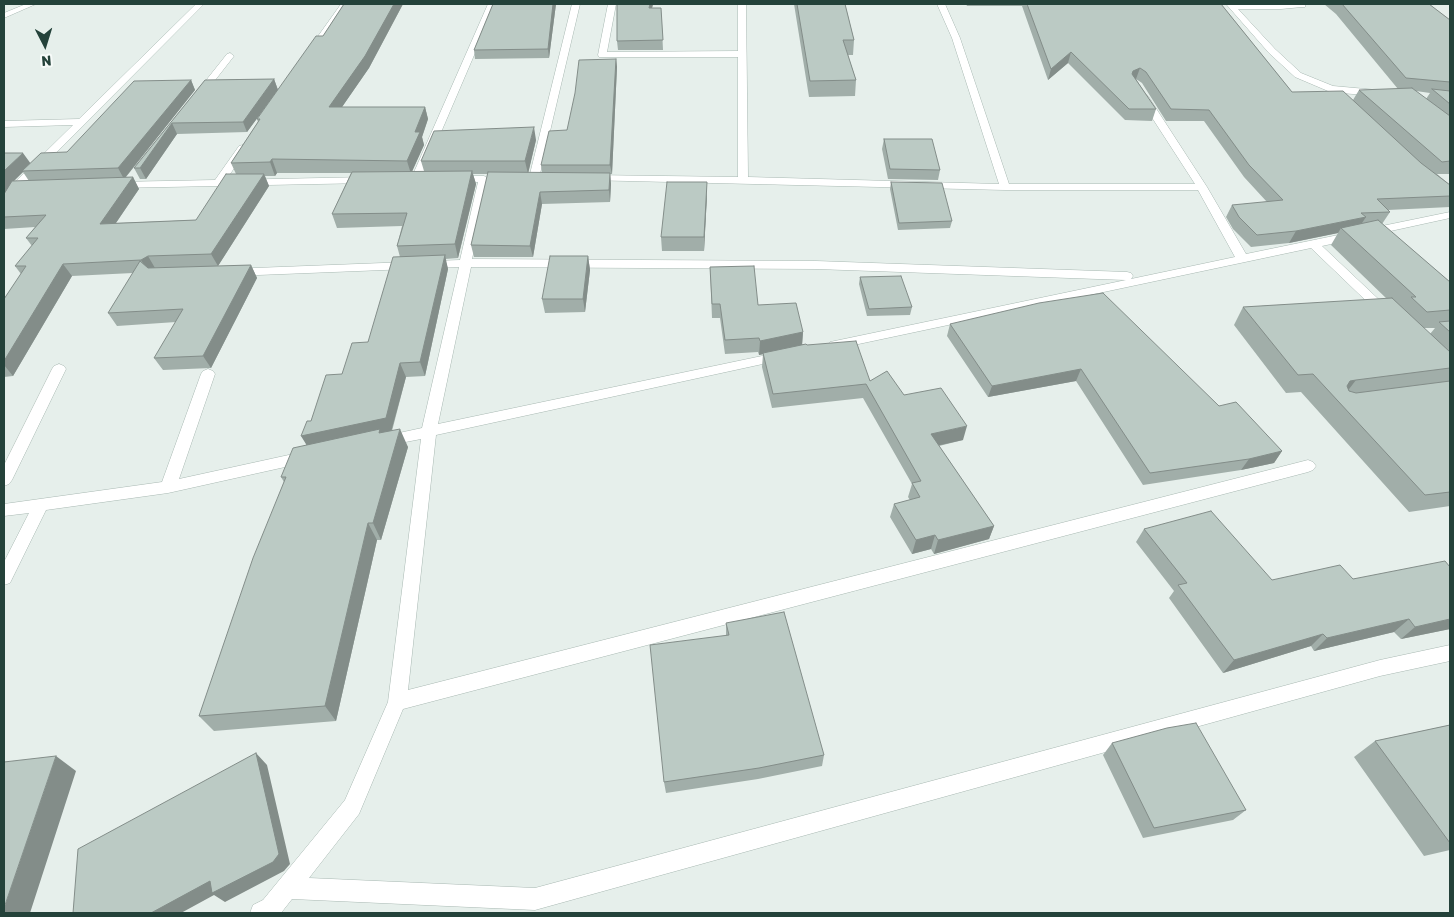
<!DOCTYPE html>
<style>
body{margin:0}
#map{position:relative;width:1454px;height:917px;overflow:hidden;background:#e6efeb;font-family:Rubik,sans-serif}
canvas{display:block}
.frame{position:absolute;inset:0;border:5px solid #24423a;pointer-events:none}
.north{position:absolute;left:20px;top:20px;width:50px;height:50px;-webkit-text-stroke:4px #f7fbf9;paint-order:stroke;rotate:175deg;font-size:14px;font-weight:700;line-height:20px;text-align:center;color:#24423a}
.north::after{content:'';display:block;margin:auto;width:18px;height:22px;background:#24423a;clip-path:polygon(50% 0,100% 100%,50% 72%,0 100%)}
</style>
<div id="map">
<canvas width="1454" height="917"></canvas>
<div class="frame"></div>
<div class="north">N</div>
</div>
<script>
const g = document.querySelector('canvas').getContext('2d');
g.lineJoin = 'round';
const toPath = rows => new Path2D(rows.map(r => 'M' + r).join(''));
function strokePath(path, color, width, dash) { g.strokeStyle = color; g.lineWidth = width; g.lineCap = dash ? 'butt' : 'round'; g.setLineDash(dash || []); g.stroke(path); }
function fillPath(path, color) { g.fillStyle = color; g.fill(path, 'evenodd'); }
const minor = toPath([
 [26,4,36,4,4,18,4,13,26,4],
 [196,4,204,4,19,190,8,209,4,210,4,198,11,186,73,125,4,127,4,121,79,119,196,4],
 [341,4,349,4,313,55,307,55,306,53,341,4],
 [488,4,496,4,421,179,416,182,412,181,411,179,488,4],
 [572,4,580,4,539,178,534,181,529,178,572,4],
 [608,4,616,4,607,52,738,51,738,4,746,4,748,177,999,184,952,38,937,4,945,4,960,38,1009,184,1195,184,1138,96,1143,93,1148,96,1207,187,1246,254,1450,212,1450,218,1322,246,1391,311,1393,314,1391,317,1387,318,1383,317,1311,248,835,349,830,348,828,345,830,342,1126,280,816,269,471,267,438,424,781,352,786,353,788,356,786,359,781,360,436,435,408,690,1308,460,1313,462,1316,466,1313,470,1308,472,403,709,359,814,309,878,535,888,1380,660,1450,645,1450,661,1380,676,535,910,292,899,281,913,250,913,253,905,263,900,345,800,388,702,421,439,385,446,380,445,378,441,380,437,385,436,422,428,459,267,233,276,229,275,227,272,229,269,460,260,478,182,450,181,449,179,450,177,454,176,484,176,489,179,472,259,816,261,1127,272,1131,273,1133,276,1131,279,1235,257,1198,190,1005,190,586,180,585,178,586,176,590,175,738,177,738,57,599,57,598,55,608,4],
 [1226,4,1305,4,1305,7,1302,7,1281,9,1238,9,1275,49,1301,73,1333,86,1377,90,1382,93,1377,96,1341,93,1354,105,1352,107,1346,107,1328,91,1295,77,1269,53,1226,4],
 [230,53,234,56,202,97,196,97,196,93,227,54,230,53],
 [243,145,248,148,226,180,368,177,373,180,368,183,116,188,111,185,116,182,215,180,239,146,243,145],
 [59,364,64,366,66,369,12,480,9,484,4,486,4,465,52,369,54,366,59,364],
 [208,369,213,371,215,374,179,479,307,451,312,453,314,457,312,461,168,493,46,510,10,583,4,585,4,562,29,513,4,516,4,504,162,482,201,374,203,371,208,369]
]);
strokePath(minor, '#a8b8b2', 1);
fillPath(minor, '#fff');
fillPath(toPath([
 [344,4,403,4,369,68,342,107,425,107,428,119,422,137,424,145,412,171,424,171,421,161,536,140,528,173,542,173,541,165,567,130,616,59,617,67,612,174,610,174,611,184,610,202,542,204,533,257,474,257,471,245,488,174,473,174,476,184,458,258,445,259,448,269,425,376,406,377,392,431,408,447,381,540,377,540,336,721,214,731,199,716,284,482,281,477,306,445,311,421,342,374,368,342,400,257,397,246,402,226,337,228,332,214,351,173,277,173,275,176,265,176,269,186,218,266,251,265,257,278,211,368,163,370,154,358,176,322,117,326,108,313,133,273,72,276,13,376,4,377,4,299,21,274,15,266,32,246,26,238,35,227,4,229,4,153,30,164,67,152,191,80,195,90,126,177,133,177,139,189,116,223,196,220,236,174,231,163,258,122,257,119,323,36],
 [23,172,29,181,13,181],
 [493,4,556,4,549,58,475,59,474,50],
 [653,4,652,8,661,8,663,50,618,50,617,41],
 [794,4,845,4,854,40,853,55,848,55,856,80,855,96,809,97],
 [966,4,1221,4,1292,92,1353,100,1359,90,1398,89,1336,14,1324,4,1429,4,1450,20,1450,174,1437,174,1450,185,1450,207,1388,210,1390,212,1382,224,1450,282,1450,506,1409,512,1301,392,1286,393,1234,325,1243,307,1387,299,1331,245,1338,233,1289,243,1251,247,1233,229,1226,217,1232,205,1267,202,1244,177,1204,121,1166,121,1142,83,1136,79,1156,109,1152,121,1125,120,1068,63,1048,80,1022,6,967,6],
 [1416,91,1430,93,1426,99],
 [1424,328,1435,328,1430,334],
 [274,79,278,90,247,132,177,134,146,179,140,179,134,168,205,80],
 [884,139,940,170,938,180,888,179,882,149],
 [891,182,952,221,950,228,898,230,890,189],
 [707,195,704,251,662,251,661,237],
 [588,256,590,270,585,312,545,313,542,299],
 [710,267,758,305,803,332,802,344,807,345,870,381,904,395,963,440,939,446,994,526,989,539,934,554,931,549,912,554,890,517,894,504,910,500,908,497,912,484,863,398,772,408,762,367,763,354,759,355,758,352,725,354,720,318,712,318],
 [860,277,912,307,910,315,867,316,859,284],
 [950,324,1219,406,1282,451,1274,463,1241,470,1143,485,1076,381,988,397,947,336],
 [1144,529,1272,580,1353,579,1450,567,1450,629,1401,639,1394,632,1314,651,1311,646,1223,673,1169,598,1174,591,1136,542],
 [726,623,824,755,822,766,758,779,666,793,664,782,726,635],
 [1450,725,1450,850,1424,856,1354,757,1375,741],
 [1112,743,1246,810,1233,820,1143,838,1103,755]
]), '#a1aea9');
fillPath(toPath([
 [394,4,403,4,369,68,333,120,329,107],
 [553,4,556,4,549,58,548,49],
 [650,4,653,4,650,17,649,8],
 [1071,52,1068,63,1048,80,1051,69],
 [616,59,617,67,612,174,610,165],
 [1140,68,1136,79,1129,82,1133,71],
 [274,79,278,90,247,132,243,122],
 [191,80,195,90,124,179,118,168],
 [425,107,428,119,422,137,424,145,411,174,407,161,415,132],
 [172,123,177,134,146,179,140,168],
 [534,127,536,140,528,174,525,161],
 [23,153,31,164,10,185,4,195,4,171],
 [272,159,277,173,275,176,270,162],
 [472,171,476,184,458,258,455,244],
 [610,173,611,184,610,202,609,190],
 [264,174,269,186,218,266,211,254],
 [133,177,139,189,107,236,100,224],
 [707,182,707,195,704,251,704,237],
 [540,192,542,204,533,257,530,246],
 [1366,217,1358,229,1341,228,1338,233,1289,243,1296,231],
 [445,255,448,269,425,376,420,362],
 [148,256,155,268,148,272,141,260],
 [588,256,590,270,585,312,583,299],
 [63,264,72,276,13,376,4,365,4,361],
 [251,265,257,278,211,368,203,356],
 [803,332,802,346,759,355,760,341],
 [400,363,406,377,391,432,309,449,301,436],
 [1081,369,1076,381,988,397,992,386],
 [1356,380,1343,397,1338,398,1350,381],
 [967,426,963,440,927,448,931,434],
 [400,429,408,447,381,540,373,523],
 [1282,451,1274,463,1241,470,1249,459],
 [368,523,377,540,336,721,325,706],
 [994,526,989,539,934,554,938,540],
 [935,535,931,549,912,554,916,540],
 [1409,619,1394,632,1314,651,1327,638],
 [1450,619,1450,629,1401,639,1415,627],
 [1323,634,1311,646,1223,673,1234,660],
 [256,753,267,765,290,864,284,871,225,902,214,895,181,913,151,913],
 [56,756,76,771,30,913,4,913,4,908]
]), '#838d89');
const building = toPath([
 [344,4,394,4,365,56,329,107,425,107,415,132,420,132,407,161,272,159,270,162,231,163,260,119,257,119,316,36,323,36,344,4],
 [493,4,553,4,548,49,474,50,493,4],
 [617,4,650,4,649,8,661,8,663,40,617,41,617,4],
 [797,4,845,4,854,40,843,40,856,80,810,81,797,4],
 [1027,4,1221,4,1292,92,1343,91,1421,163,1450,185,1450,196,1377,199,1390,212,1361,213,1366,217,1296,231,1257,235,1239,217,1232,205,1283,200,1249,165,1209,110,1171,109,1146,72,1140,68,1133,71,1132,74,1156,109,1129,109,1071,52,1051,69,1027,4],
 [1342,4,1429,4,1450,20,1450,82,1406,78,1342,4],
 [616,59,610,165,541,165,549,131,567,130,575,93,579,60,616,59],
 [274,79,243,122,172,123,140,168,134,168,205,80,274,79],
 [191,80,118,168,22,171,41,153,67,152,134,81,191,80],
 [1412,88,1450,116,1450,161,1442,162,1359,90,1412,88],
 [1432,89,1450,91,1450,104,1432,89],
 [534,127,525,161,421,161,434,131,534,127],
 [884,139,932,139,940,170,890,169,884,139],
 [4,153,23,153,4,171,4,153],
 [472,171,455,244,397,246,407,213,332,214,352,172,472,171],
 [488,172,610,173,609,190,540,192,530,246,471,245,488,172],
 [226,174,264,174,211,254,148,256,141,260,63,264,4,361,4,299,26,266,15,266,38,238,26,238,46,215,4,217,4,194,12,181,133,177,100,224,196,220,226,174],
 [667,182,707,182,704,237,661,237,667,182],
 [891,182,942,183,952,221,899,223,891,182],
 [1378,220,1450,282,1450,310,1427,312,1411,297,1416,297,1341,228,1378,220],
 [445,255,420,362,400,363,386,418,301,436,307,421,311,421,326,375,342,374,352,343,368,342,393,257,445,255],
 [550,256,588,256,583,299,542,299,550,256],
 [140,261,148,268,251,265,203,356,154,358,183,309,108,313,140,261],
 [754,266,758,305,796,303,803,332,760,341,759,338,725,340,720,304,712,304,710,267,754,266],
 [901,276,912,307,869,309,860,277,901,276],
 [1103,293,1219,406,1236,402,1282,451,1249,459,1150,473,1081,369,992,386,950,324,1039,303,1103,293],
 [1392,298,1450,352,1450,368,1356,380,1350,381,1347,386,1349,391,1356,393,1450,381,1450,492,1425,495,1313,374,1298,375,1243,307,1392,298],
 [1450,321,1450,332,1439,322,1450,321],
 [856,341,870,381,887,371,904,395,941,388,967,426,931,434,994,526,938,540,935,535,916,540,894,504,920,497,912,483,921,481,866,384,773,394,763,353,806,344,807,345,856,341],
 [380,429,379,433,400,429,373,523,368,523,325,706,199,716,253,558,286,477,281,477,293,448,380,429],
 [1211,511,1272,580,1340,565,1353,579,1445,561,1450,567,1450,619,1415,627,1409,619,1327,638,1323,634,1234,660,1178,585,1187,583,1144,529,1211,511],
 [784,612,824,755,759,768,664,782,650,645,729,635,726,623,784,612],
 [1196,723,1246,810,1154,828,1112,743,1167,728,1196,723],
 [1450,725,1450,843,1375,741,1450,725],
 [256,753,279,854,273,862,212,893,210,881,151,913,73,913,78,849,256,753],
 [56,756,4,908,4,762,56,756]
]);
fillPath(building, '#bbcac4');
strokePath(building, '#838d89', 1);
</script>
